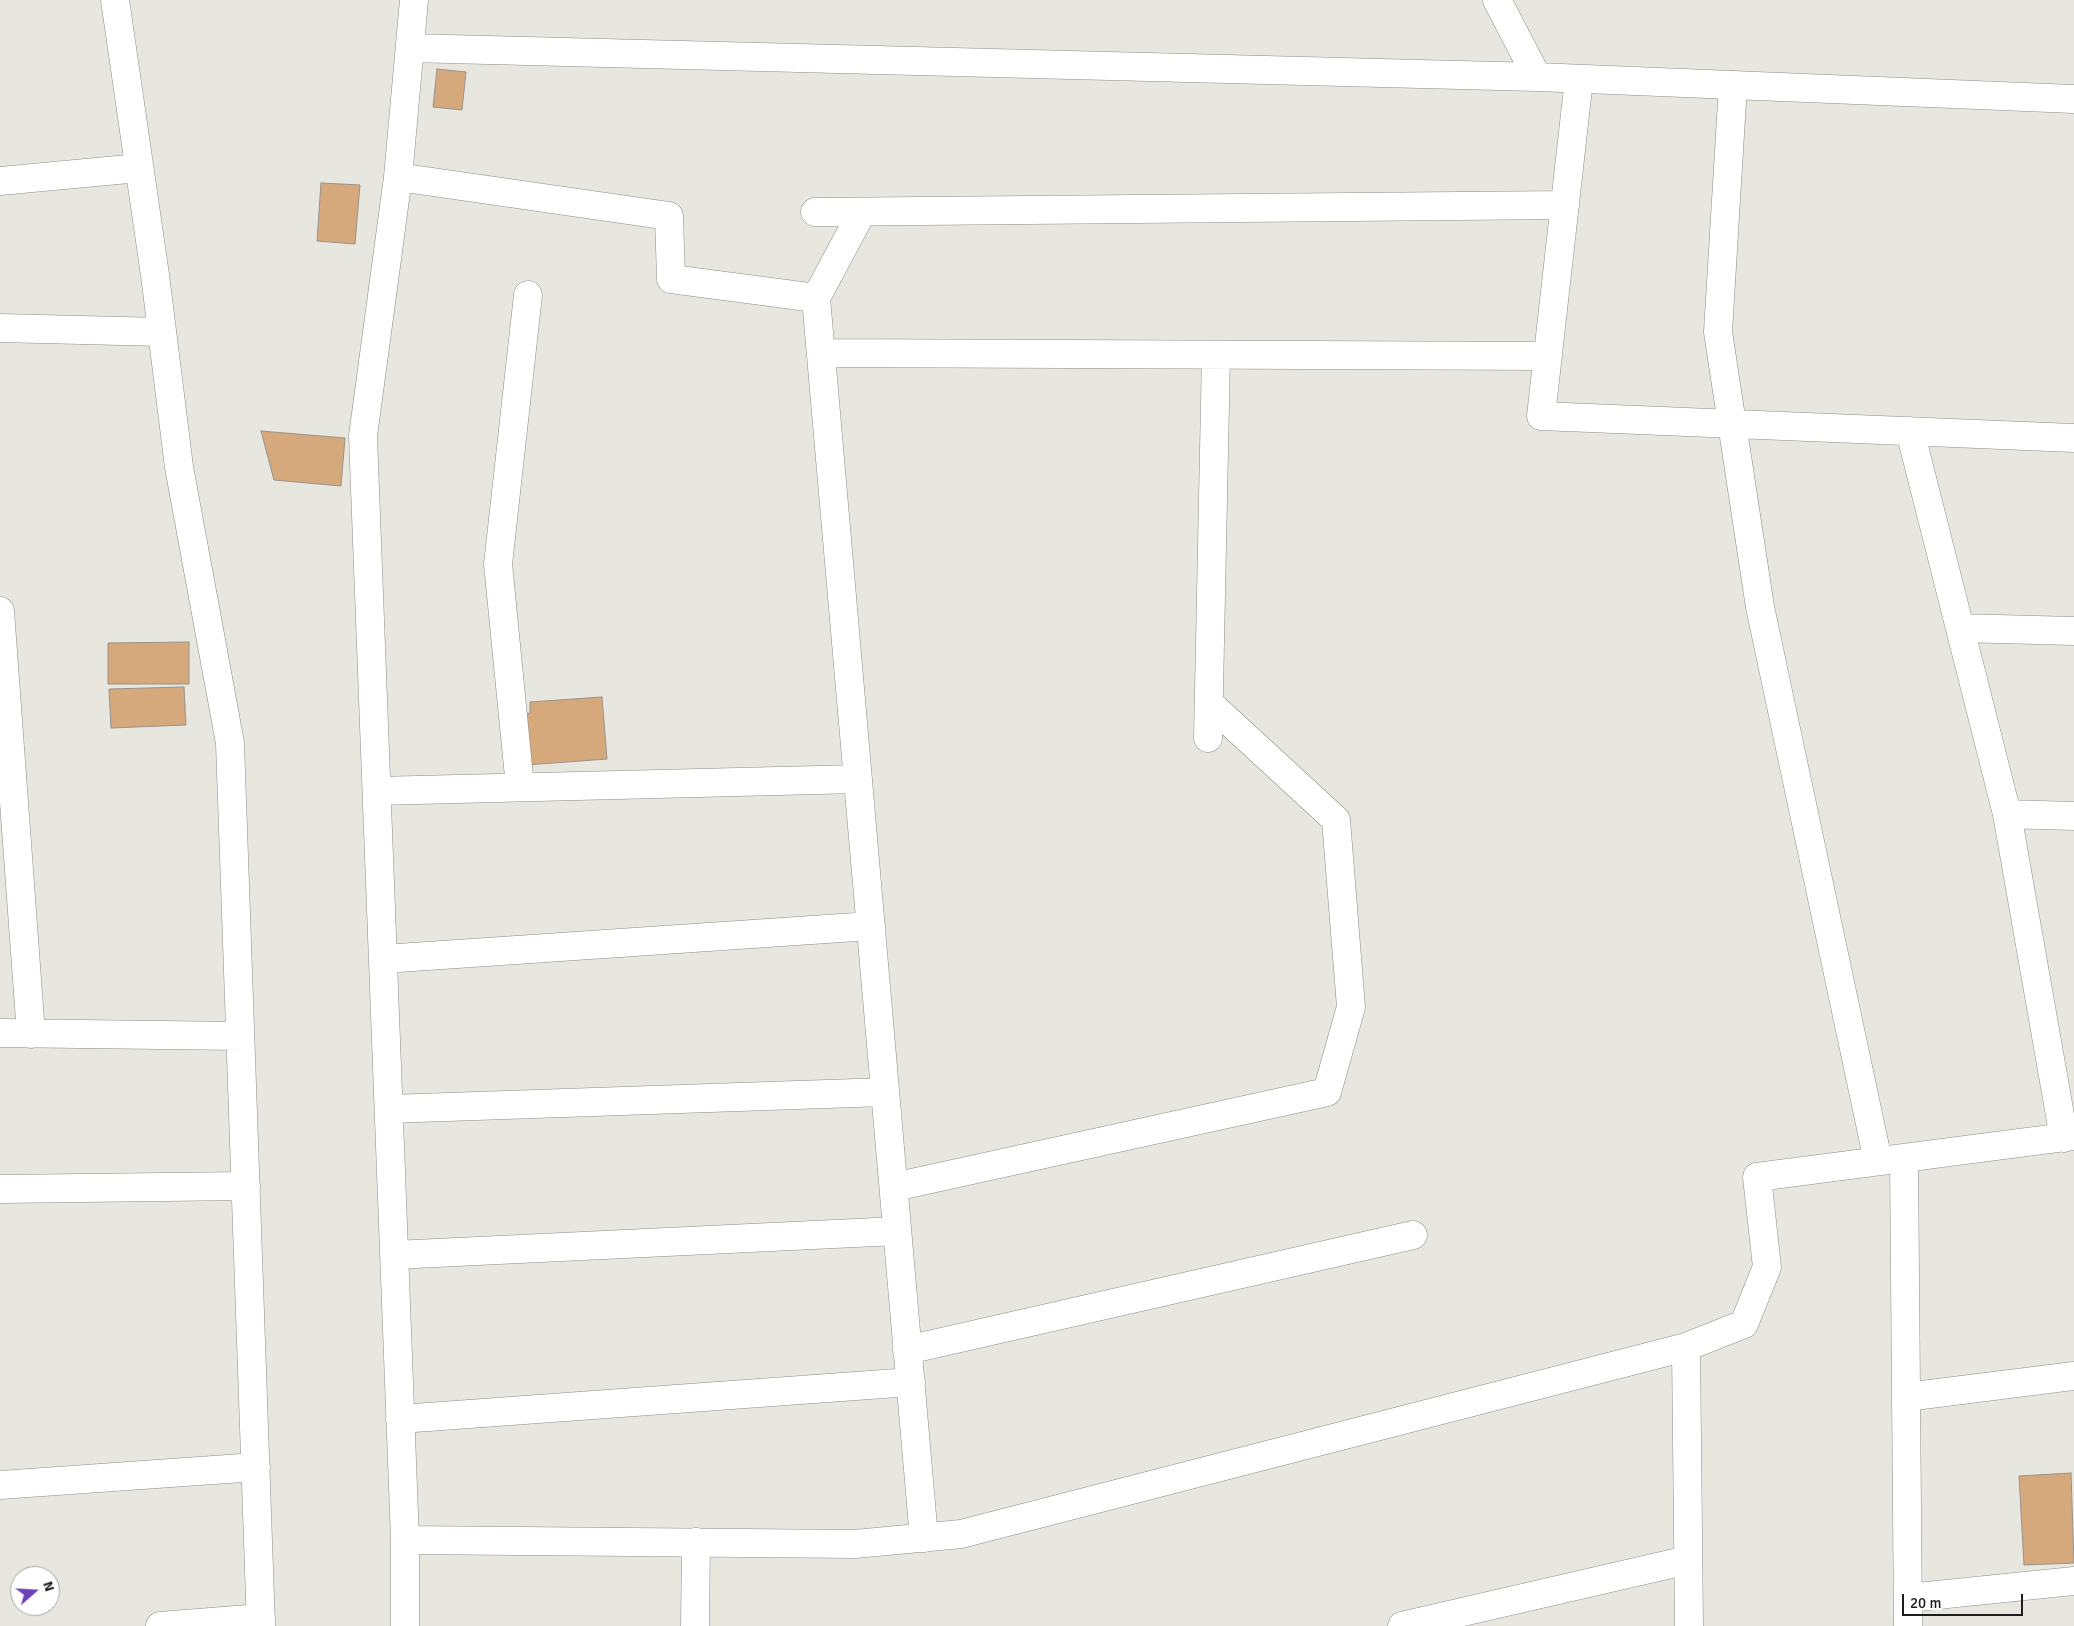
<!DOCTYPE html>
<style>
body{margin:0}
#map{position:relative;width:2074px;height:1626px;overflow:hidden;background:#e7e6df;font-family:Signika,sans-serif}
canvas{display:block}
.north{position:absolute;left:10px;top:1566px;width:50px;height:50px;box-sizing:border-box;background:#fff;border:1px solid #a5a5a4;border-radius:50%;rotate:71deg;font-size:14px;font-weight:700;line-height:20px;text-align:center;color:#1e1d1b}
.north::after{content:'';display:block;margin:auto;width:18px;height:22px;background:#6f40b7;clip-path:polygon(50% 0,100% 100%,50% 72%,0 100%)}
.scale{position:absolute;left:1902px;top:1594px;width:121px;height:22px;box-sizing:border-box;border:2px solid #1e1d1b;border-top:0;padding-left:6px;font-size:15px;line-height:18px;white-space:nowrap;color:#1e1d1b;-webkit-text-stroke:4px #fff;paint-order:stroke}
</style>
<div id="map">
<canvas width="2074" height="1626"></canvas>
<div class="north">N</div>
<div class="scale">20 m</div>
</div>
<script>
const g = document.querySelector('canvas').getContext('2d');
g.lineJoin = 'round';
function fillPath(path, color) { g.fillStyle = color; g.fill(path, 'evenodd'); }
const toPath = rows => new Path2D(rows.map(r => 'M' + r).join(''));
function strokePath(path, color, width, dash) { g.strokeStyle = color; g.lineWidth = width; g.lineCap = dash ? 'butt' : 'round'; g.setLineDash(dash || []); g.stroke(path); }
const building = toPath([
 [437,69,466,72,462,110,433,107,437,69],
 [321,183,360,185,355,244,317,241,321,183],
 [261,431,345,438,341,486,274,480,261,431],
 [189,642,189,684,108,684,108,643,189,642],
 [184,687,186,725,111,728,109,689,184,687],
 [602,697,607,759,526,765,523,714,530,713,530,702,602,697],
 [2071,1473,2074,1563,2024,1565,2019,1476,2071,1473]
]);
fillPath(building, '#d6a97d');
strokePath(building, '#97928d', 1);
const minor = toPath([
 [115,0,155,275,179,467,230,743,261,1626],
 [1497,0,1537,77],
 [410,48,1537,77,2074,99],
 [1579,79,1541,416,2074,438],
 [1733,85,1718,332,1760,607,1878,1161],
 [398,177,669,216,671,279,816,298],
 [0,181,139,168],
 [815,212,1565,205],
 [862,212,816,298,924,1538],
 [0,328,162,332],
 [821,353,1548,356],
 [1910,431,2007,814,2064,1138],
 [0,611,31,1034],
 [1960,628,2074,631],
 [1208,738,1216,355],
 [520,787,498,564,528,295],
 [377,791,858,779],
 [2007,814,2074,816],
 [383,959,871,926],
 [0,1033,240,1036],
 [389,1109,885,1092],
 [1904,1158,1908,1626],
 [894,1187,1327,1092,1351,1007,1336,820,1209,703],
 [0,1189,246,1186],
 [394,1255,897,1231],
 [1686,1347,1689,1626],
 [907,1350,1413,1235],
 [1906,1397,2074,1376],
 [400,1419,911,1382],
 [0,1485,256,1467],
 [405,1540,855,1544,961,1534,1686,1347,1744,1324,1767,1267,1757,1177,2074,1136],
 [1908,1598,2074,1581],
 [160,1626,261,1618],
 [405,1626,405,1540,363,436,398,177,414,0],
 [695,1626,696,1542],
 [1402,1626,1688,1560]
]);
strokePath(minor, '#8f8d87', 29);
strokePath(minor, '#fff', 28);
</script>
